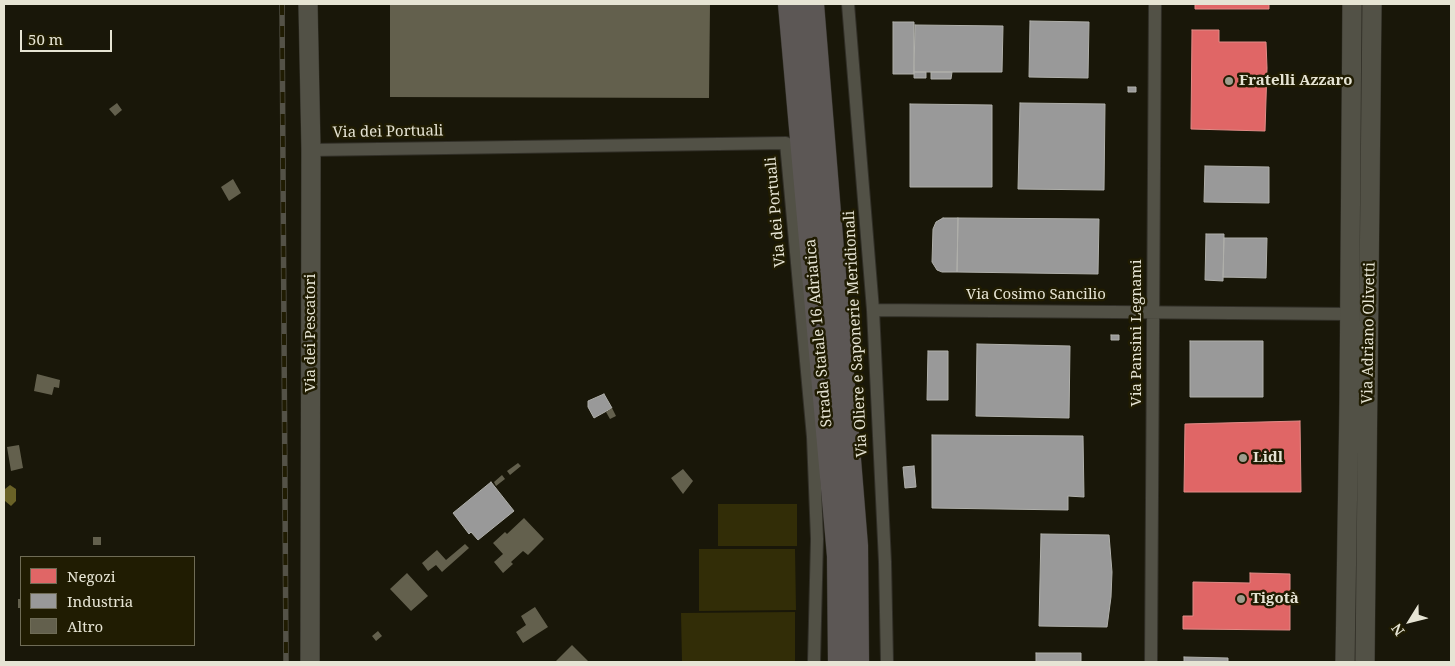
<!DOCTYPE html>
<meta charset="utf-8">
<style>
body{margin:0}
#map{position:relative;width:1455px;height:666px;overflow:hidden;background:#191709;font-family:"Noto Serif",serif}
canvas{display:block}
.frame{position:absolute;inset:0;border:5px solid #e6e4d4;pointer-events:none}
.legend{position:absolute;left:20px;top:556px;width:175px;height:90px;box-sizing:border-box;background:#201c02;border:1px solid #6f6c56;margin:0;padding:6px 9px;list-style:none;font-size:15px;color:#e6e4d4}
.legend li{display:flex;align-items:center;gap:10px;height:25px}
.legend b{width:25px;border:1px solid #6f6c56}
.north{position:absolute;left:1385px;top:596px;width:50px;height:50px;-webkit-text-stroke:4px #201c02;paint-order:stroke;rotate:234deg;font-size:14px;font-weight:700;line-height:20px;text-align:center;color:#e6e4d4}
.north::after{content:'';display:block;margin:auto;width:18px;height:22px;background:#e6e4d4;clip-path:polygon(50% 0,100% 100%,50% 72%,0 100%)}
.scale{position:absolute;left:20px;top:30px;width:92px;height:22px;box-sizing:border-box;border:2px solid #e6e4d4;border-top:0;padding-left:6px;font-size:15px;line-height:18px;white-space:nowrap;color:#e6e4d4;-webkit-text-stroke:4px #201c02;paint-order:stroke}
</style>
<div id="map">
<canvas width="1455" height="666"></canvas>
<div class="frame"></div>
<ul class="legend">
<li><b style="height:14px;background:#e06666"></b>Negozi</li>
<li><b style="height:14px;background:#999"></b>Industria</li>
<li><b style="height:14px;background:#63604d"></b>Altro</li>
</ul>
<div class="north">N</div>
<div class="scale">50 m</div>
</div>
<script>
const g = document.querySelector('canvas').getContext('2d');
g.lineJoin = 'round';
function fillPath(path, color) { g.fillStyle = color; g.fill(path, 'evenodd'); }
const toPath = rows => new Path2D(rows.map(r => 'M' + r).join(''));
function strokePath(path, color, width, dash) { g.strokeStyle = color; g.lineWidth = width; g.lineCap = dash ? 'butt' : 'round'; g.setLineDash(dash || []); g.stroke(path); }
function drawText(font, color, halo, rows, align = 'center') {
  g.font = font + ' "Noto Serif",serif'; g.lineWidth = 5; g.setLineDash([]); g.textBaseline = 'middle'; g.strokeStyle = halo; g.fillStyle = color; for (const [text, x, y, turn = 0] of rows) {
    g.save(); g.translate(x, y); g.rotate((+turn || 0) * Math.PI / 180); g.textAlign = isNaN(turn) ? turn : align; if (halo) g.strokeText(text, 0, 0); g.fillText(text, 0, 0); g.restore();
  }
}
fillPath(toPath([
 [718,504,797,504,797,546,718,546],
 [699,549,795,549,796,610,699,611],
 [795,612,795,662,682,662,681,613]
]), '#322d07');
fillPath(toPath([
 [10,485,16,489,16,501,11,506,5,501,5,489]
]), '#6a6227');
const shops = toPath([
 [1195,4,1269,4,1269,9,1195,9,1195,4],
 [1192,30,1219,30,1219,42,1266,42,1267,68,1265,131,1191,129,1192,30],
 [1300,421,1301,492,1184,492,1185,424,1300,421],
 [1250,573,1290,574,1290,630,1183,629,1183,616,1193,616,1193,582,1250,583,1250,573]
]);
fillPath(shops, '#e06666');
strokePath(shops, '#e28c87', 1);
const industry = toPath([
 [1030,21,1089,22,1088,78,1029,77,1030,21],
 [893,22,914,22,914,74,893,74,893,22],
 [915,25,1003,26,1002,72,914,72,915,25],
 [914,72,926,72,926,78,914,78,914,72],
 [931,72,952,72,951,79,931,79,931,72],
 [1128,87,1136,87,1136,92,1128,92,1128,87],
 [1020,103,1105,104,1104,190,1018,189,1020,103],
 [910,104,992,105,992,187,910,187,910,104],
 [1205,166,1269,167,1269,203,1204,202,1205,166],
 [943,218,958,218,957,272,942,272,937,270,932,262,933,229,936,222,943,218],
 [958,218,1099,219,1098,274,957,272,958,218],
 [1206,234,1224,234,1223,281,1205,280,1206,234],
 [1224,238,1267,238,1266,278,1223,277,1224,238],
 [1111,335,1119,335,1119,340,1111,340,1111,335],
 [1190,341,1263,341,1263,397,1190,397,1190,341],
 [977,344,1070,346,1069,418,976,416,977,344],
 [928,351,948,351,948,400,927,400,928,351],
 [604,394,612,408,594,418,588,407,588,401,604,394],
 [932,435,1083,436,1084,497,1068,496,1068,510,932,508,932,435],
 [914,466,916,487,905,488,903,467,914,466],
 [491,482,514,511,478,540,471,532,469,534,453,513,491,482],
 [1041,534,1109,535,1112,572,1111,597,1107,627,1039,626,1041,534],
 [1036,653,1081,653,1081,662,1036,662,1036,653],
 [1184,657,1228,658,1228,662,1184,662,1184,657]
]);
fillPath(industry, '#999');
strokePath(industry, '#b0b0ab', 1);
fillPath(toPath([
 [390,4,710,4,709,98,390,97],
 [117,103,122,110,115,116,109,109],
 [233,179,241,193,229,201,221,187],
 [37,374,60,380,59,388,54,387,52,395,34,391],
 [612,408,616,416,610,419,606,412],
 [19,445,23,468,11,471,7,447],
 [518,463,521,466,510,475,507,471],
 [683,469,693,481,683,494,671,478],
 [502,475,505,479,496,486,494,482],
 [524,518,544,539,528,555,523,551,511,562,513,564,503,573,494,562,503,554,493,543,505,532,507,534],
 [93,537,101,537,101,545,93,545],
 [465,544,469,548,442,572,436,565,428,571,422,563,437,550,446,560],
 [407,573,428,596,411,611,390,589],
 [18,599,21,599,21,608,18,608],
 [535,607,548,627,523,643,516,632,526,625,521,616],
 [378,631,382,636,376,641,372,636],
 [572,645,588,661,587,662,555,662]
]), '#63604d');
const street = toPath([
 [848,4,873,310,885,562,887,662],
 [311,150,786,143,813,437,817,539,814,662],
 [873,310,1350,314],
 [1151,662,1155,4]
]);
const secondary = toPath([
 [308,4,311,150,310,662],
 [1345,662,1349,401,1352,4],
 [1365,662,1372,4]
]);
const highway = toPath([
 [790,4,839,556,840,662],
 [812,4,856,546,857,662]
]);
strokePath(street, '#312f27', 14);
strokePath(secondary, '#312f27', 20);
strokePath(highway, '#312f27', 25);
strokePath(street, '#525146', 12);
strokePath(secondary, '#525146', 19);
strokePath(highway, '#5c5755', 24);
const rail = toPath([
 [282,4,286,662]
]);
strokePath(rail, '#545247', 5.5);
strokePath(rail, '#201c02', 4, [11]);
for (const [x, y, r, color] of [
 [1229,81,5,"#9e9c8d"],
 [1243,458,5,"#9e9c8d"],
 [1241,599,5,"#9e9c8d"]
]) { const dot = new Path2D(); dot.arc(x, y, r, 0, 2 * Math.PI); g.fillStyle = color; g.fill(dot); strokePath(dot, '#201c02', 2); }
drawText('bold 15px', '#e6e4d4', '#201c02', [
 ["Fratelli Azzaro",1239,81],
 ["Lidl",1253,458],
 ["Tigotà",1251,599]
], 'left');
drawText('15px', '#e6e4d4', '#201c02', [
 ["Via dei Portuali",388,132,-1],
 ["Via dei Portuali",776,212,-95],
 ["Via Cosimo Sancilio",1036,295],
 ["Via dei Pescatori",311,333,-90],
 ["Strada Statale 16 Adriatica",819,333,-95],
 ["Via Pansini Legnami",1137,333,-90],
 ["Via Adriano Olivetti",1369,333,-89],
 ["Via Oliere e Saponerie Meridionali",856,334,-93]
]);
</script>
